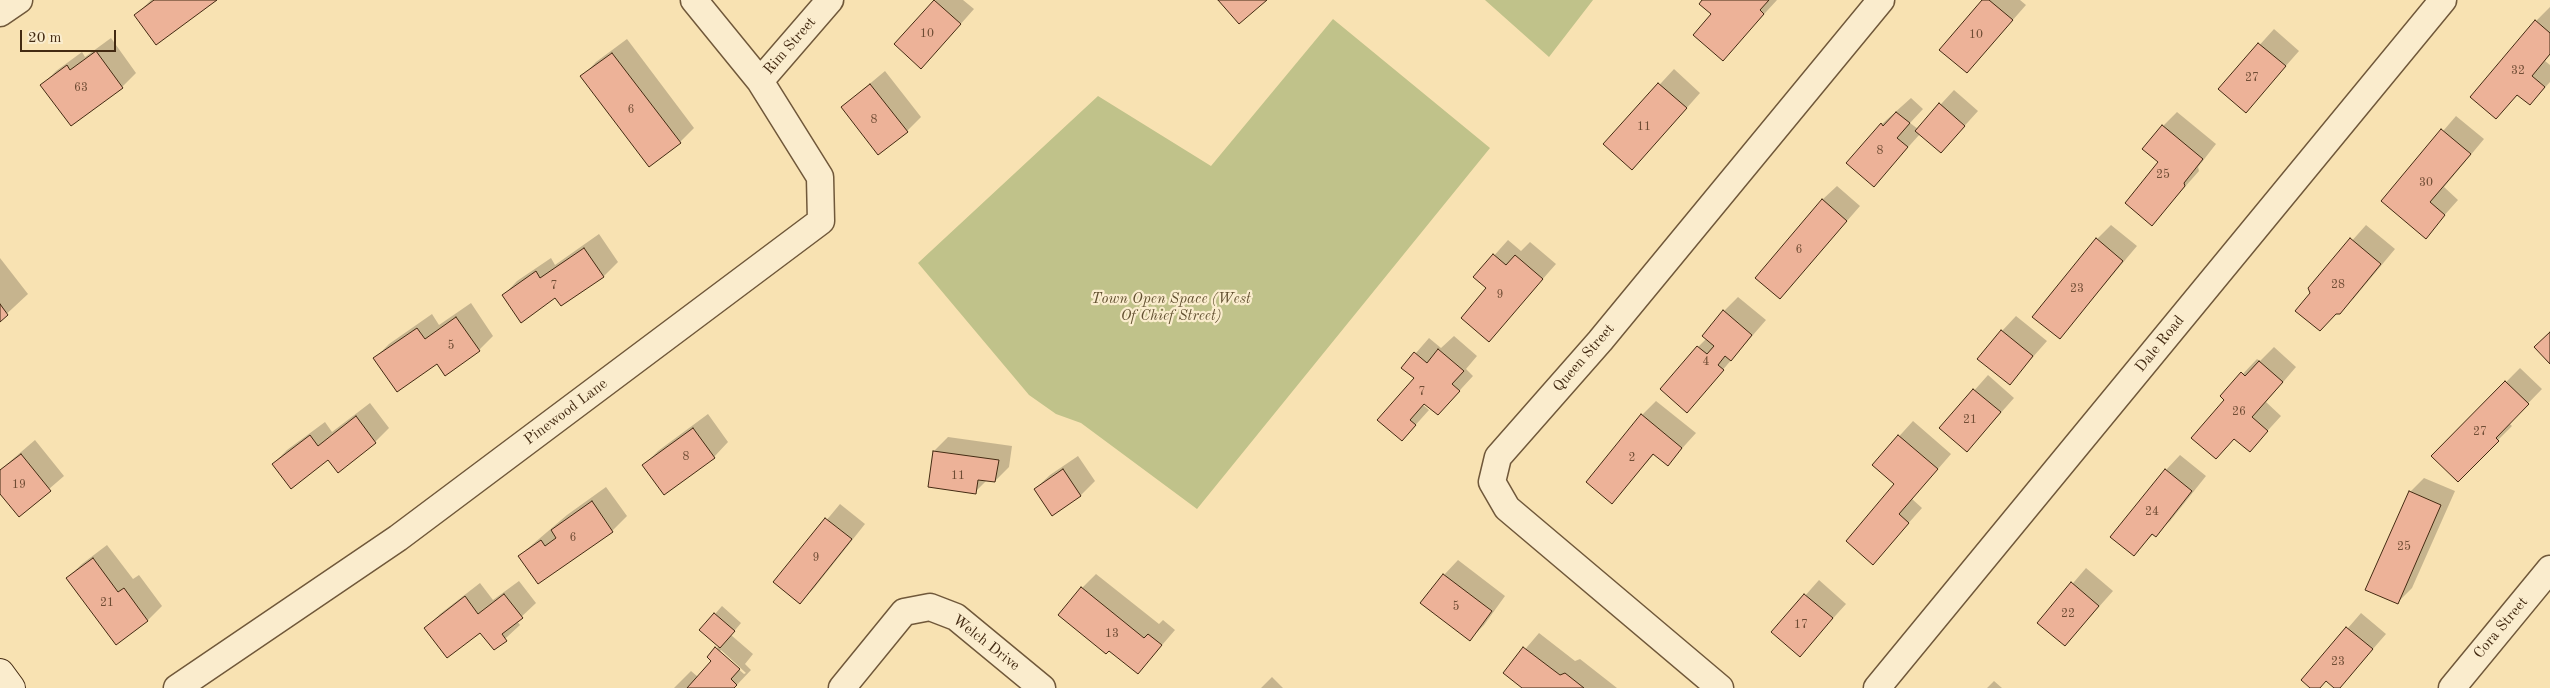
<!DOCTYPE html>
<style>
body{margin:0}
#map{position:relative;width:2550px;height:688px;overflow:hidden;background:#f8e2b2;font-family:"Old Standard TT",serif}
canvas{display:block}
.scale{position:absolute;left:20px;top:30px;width:96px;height:22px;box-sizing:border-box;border:2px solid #432a12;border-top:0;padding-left:6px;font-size:15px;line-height:18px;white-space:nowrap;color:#432a12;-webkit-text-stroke:4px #faeccd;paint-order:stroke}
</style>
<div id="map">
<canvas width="2550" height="688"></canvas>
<div class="scale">20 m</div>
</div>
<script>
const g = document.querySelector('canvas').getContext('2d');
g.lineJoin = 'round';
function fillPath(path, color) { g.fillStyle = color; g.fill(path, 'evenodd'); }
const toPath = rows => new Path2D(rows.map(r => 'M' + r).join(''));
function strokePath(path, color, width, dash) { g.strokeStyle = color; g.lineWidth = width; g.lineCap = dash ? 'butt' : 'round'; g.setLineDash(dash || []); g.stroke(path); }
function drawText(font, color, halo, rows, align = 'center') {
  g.font = font + ' "Old Standard TT",serif'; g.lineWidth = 4.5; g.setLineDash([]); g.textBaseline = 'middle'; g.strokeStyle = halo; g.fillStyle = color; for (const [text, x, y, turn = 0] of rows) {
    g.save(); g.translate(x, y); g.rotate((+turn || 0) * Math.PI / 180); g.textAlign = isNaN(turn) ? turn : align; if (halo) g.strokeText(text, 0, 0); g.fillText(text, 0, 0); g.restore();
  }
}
fillPath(toPath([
 [1485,0,1593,0,1549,57],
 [1333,19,1490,148,1197,509,1081,423,1056,414,1029,395,918,263,1098,96,1211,166]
]), '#c0c28a');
fillPath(toPath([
 [151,0,215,0,136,15],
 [936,0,963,0,974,9,935,53,896,44],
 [1704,0,1777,0,1723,59,1712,14],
 [1984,0,2020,0,2026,5,1967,72],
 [2550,7,2550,55,2545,61,2550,65,2550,82,2530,104,2518,94,2496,117,2536,21],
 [2274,29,2299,51,2246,111,2220,89],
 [111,38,136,73,122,87,42,85,56,71,82,52,85,57],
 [627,39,694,128,680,142,582,77,596,62],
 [1674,69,1700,93,1646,154,1605,144],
 [885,71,921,117,907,131,842,107],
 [1954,90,1978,111,1941,152,1920,134,1874,185,1882,124,1911,98,1923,109,1910,123,1918,129],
 [2177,112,2216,144,2198,167,2199,171,2152,224,2163,126],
 [2456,116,2484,139,2444,187,2458,200,2425,237,2383,201],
 [1837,186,1860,206,1780,298,1822,200],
 [2111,225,2137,246,2060,337,2097,239],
 [2366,225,2395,249,2354,298,2337,312,2312,293,2310,288],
 [599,234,618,262,604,276,562,305,556,296,503,296,517,281,551,258,555,265],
 [1508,240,1521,251,1530,242,1556,264,1489,340,1488,288,1475,277],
 [0,258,28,294,0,320],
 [1738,297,1766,320,1687,411,1698,347,1707,338,1724,311],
 [471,303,493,336,479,350,437,362,375,358,389,344,432,314,439,325],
 [2016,316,2047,341,2010,383,2002,331],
 [1454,336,1477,356,1466,369,1473,376,1438,414,1425,403,1423,405,1429,410,1402,440,1415,378,1403,368,1429,338,1441,348],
 [2274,347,2296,367,2266,402,2281,416,2250,450,2226,400,2222,396,2257,359,2260,361],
 [2520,368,2542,389,2509,423,2512,426,2458,480,2433,456],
 [1988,375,2014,398,1967,451,1941,428],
 [1656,401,1696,433,1668,464,1654,454,1612,502,1642,415],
 [370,403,389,428,375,442,329,458,273,464,287,450,325,422,332,432],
 [708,414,728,442,714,457,664,493,644,465,658,451],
 [1913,421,1951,454,1912,499,1922,508,1873,563,1896,484,1874,464],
 [948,437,1012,446,1009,467,995,481,987,480,975,492,934,451],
 [35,440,64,476,19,515,0,492,0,470],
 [2180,455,2206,476,2170,521,2155,535,2153,534,2134,554,2166,470],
 [1078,456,1095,481,1081,495,1052,514,1035,489,1050,475],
 [2424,478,2455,491,2412,588,2398,602,2410,492],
 [606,487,627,516,612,531,538,583,519,556,567,515],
 [840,504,865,524,814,588,800,602,775,582],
 [107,545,133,579,139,575,162,606,148,620,116,643,67,578,82,564],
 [1458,560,1505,596,1484,625,1470,639,1444,575],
 [2086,568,2113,591,2065,645,2039,623],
 [1096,574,1159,624,1163,620,1175,630,1138,673,1082,588],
 [1819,580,1846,604,1800,655,1773,632],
 [519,581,536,603,517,621,520,625,494,649,481,631,426,628,440,614,480,583,493,600],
 [722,606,741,623,731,635,753,654,745,664,751,670,734,688,674,688,691,671,698,677,713,661,709,657,719,646,701,630],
 [721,650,746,673,744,674,719,652],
 [2361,613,2386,634,2339,688,2327,680,2319,688,2312,688,2303,680],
 [1539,633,1575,661,1580,659,1617,688,1524,688,1505,673],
 [1272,677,1283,688,1261,688],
 [1994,681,2002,688,1987,688]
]), '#0003');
const building = toPath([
 [154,0,217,0,156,45,134,15,154,0],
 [934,0,961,24,921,69,894,44,934,0],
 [1218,0,1267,0,1239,24,1218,0],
 [1702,0,1769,0,1760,10,1764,14,1723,61,1693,35,1711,14,1699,4,1702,0],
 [1982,0,1989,0,2013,20,1967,73,1939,50,1982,0],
 [2535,20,2550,33,2550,54,2532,76,2545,87,2530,105,2517,95,2496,119,2470,97,2535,20],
 [2258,43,2286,66,2246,113,2218,89,2258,43],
 [96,51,123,88,71,126,40,85,67,65,70,70,96,51],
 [612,53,681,143,649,167,580,76,612,53],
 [1658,83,1687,108,1632,170,1603,144,1658,83],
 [870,84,908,132,878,155,841,107,870,84],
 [1939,103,1965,126,1941,153,1915,131,1939,103],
 [1896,112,1910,123,1897,138,1908,147,1874,187,1846,163,1881,123,1883,126,1896,112],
 [2162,125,2203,159,2184,183,2185,186,2152,226,2125,203,2158,162,2142,149,2162,125],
 [2441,129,2471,154,2430,202,2445,215,2426,239,2381,201,2441,129],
 [1822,199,1847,221,1780,299,1755,278,1822,199],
 [2096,238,2123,261,2060,339,2032,317,2096,238],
 [2350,238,2381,264,2340,314,2336,314,2320,331,2295,311,2310,293,2308,288,2350,238],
 [584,248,604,277,561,306,555,298,521,323,502,295,536,271,540,278,584,248],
 [1493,254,1506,265,1515,255,1543,279,1489,342,1461,318,1486,288,1473,277,1493,254],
 [0,304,8,315,0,322,0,304],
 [1723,310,1752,335,1731,361,1725,356,1718,365,1724,370,1687,413,1660,389,1697,346,1707,354,1714,346,1702,336,1723,310],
 [456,317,480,351,445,376,437,364,397,392,373,358,417,328,425,339,456,317],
 [2001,330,2033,356,2010,385,1977,359,2001,330],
 [2550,332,2550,364,2534,347,2550,332],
 [1438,349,1464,371,1452,384,1460,391,1438,415,1424,404,1410,420,1416,425,1402,441,1377,420,1414,378,1401,368,1414,352,1427,363,1438,349],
 [2259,361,2283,382,2252,417,2268,431,2250,452,2234,439,2216,459,2191,438,2224,400,2220,396,2241,372,2245,376,2259,361],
 [2505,381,2529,404,2496,438,2499,441,2458,482,2431,456,2505,381],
 [1973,389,2001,412,1967,452,1939,428,1973,389],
 [1641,414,1682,448,1668,466,1653,454,1612,504,1586,482,1641,414],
 [356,416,376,443,338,473,328,460,291,489,272,464,310,435,318,446,356,416],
 [693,428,715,458,664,495,642,465,693,428],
 [1898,435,1938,469,1899,514,1909,523,1873,565,1846,541,1894,484,1872,465,1898,435],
 [933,451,999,460,995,482,978,480,976,494,928,487,933,451],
 [21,454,51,491,19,517,0,494,0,470,21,454],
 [1063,469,1081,496,1052,516,1034,489,1063,469],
 [2165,469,2192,491,2156,537,2152,534,2134,556,2110,537,2165,469],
 [2409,491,2441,505,2398,604,2365,590,2409,491],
 [592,501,613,532,538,584,518,556,541,540,545,546,556,538,551,530,592,501],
 [825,518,852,539,800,604,773,582,825,518],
 [93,558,118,592,124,588,148,621,116,645,66,578,93,558],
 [1443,574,1492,611,1470,641,1420,603,1443,574],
 [2071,582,2099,606,2065,646,2037,623,2071,582],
 [1081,587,1144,638,1148,634,1162,645,1138,674,1109,651,1106,654,1058,615,1081,587],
 [504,594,523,618,502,634,507,641,494,650,480,633,447,658,424,628,465,596,478,614,504,594],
 [1804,594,1833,618,1800,657,1771,632,1804,594],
 [714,613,735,631,720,648,699,630,714,613],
 [2346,627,2373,649,2340,688,2334,688,2326,681,2320,688,2310,688,2301,680,2346,627],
 [715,647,740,669,731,679,737,685,734,688,687,688,711,661,707,657,715,647],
 [1523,647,1560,675,1565,673,1584,688,1522,688,1503,673,1523,647]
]);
fillPath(building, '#edb298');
strokePath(building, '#432a12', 1);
const street = toPath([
 [0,13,19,0],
 [760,81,830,0],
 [177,688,398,538,821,221,820,177,760,81,694,0],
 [842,688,904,612,930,607,956,617,1042,688],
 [1720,688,1507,508,1492,482,1498,457,1600,341,1881,0],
 [1877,688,2443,0],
 [2452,688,2550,569]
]);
const secondary = toPath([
 [0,673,11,688]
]);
strokePath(street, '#70583a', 29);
strokePath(secondary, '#432a12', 30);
strokePath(street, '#faeccd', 26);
strokePath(secondary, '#faeccd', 28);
drawText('12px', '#6e4c34', null, [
 ["10",927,34],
 ["10",1976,35],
 ["32",2518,71],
 ["27",2252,78],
 ["63",81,88],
 ["6",631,110],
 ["8",874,120],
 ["11",1644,127],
 ["8",1880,151],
 ["25",2163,175],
 ["30",2426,183],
 ["6",1799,250],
 ["28",2338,285],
 ["7",554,286],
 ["23",2077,289],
 ["9",1500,295],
 ["5",451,346],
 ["4",1706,362],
 ["7",1422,392],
 ["26",2239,412],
 ["21",1970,420],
 ["27",2480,432],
 ["8",686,457],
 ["2",1632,458],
 ["11",958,476],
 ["19",19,485],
 ["24",2152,512],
 ["6",573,538],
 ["25",2404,547],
 ["9",816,558],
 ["21",107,603],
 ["5",1456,607],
 ["22",2068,614],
 ["17",1801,625],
 ["13",1112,634],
 ["23",2338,662]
]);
drawText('15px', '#432a12', '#faeccd', [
 ["Rim Street",790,46,-49],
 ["Dale Road",2160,344,-51],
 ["Queen Street",1584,358,-49],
 ["Pinewood Lane",566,412,-37],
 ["Cora Street",2501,628,-50],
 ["Welch Drive",986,643,38]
]);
drawText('italic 15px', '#625030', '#faeccd', [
 ["Town Open Space (West",1171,299],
 ["Of Chief Street)",1171,316]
]);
</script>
